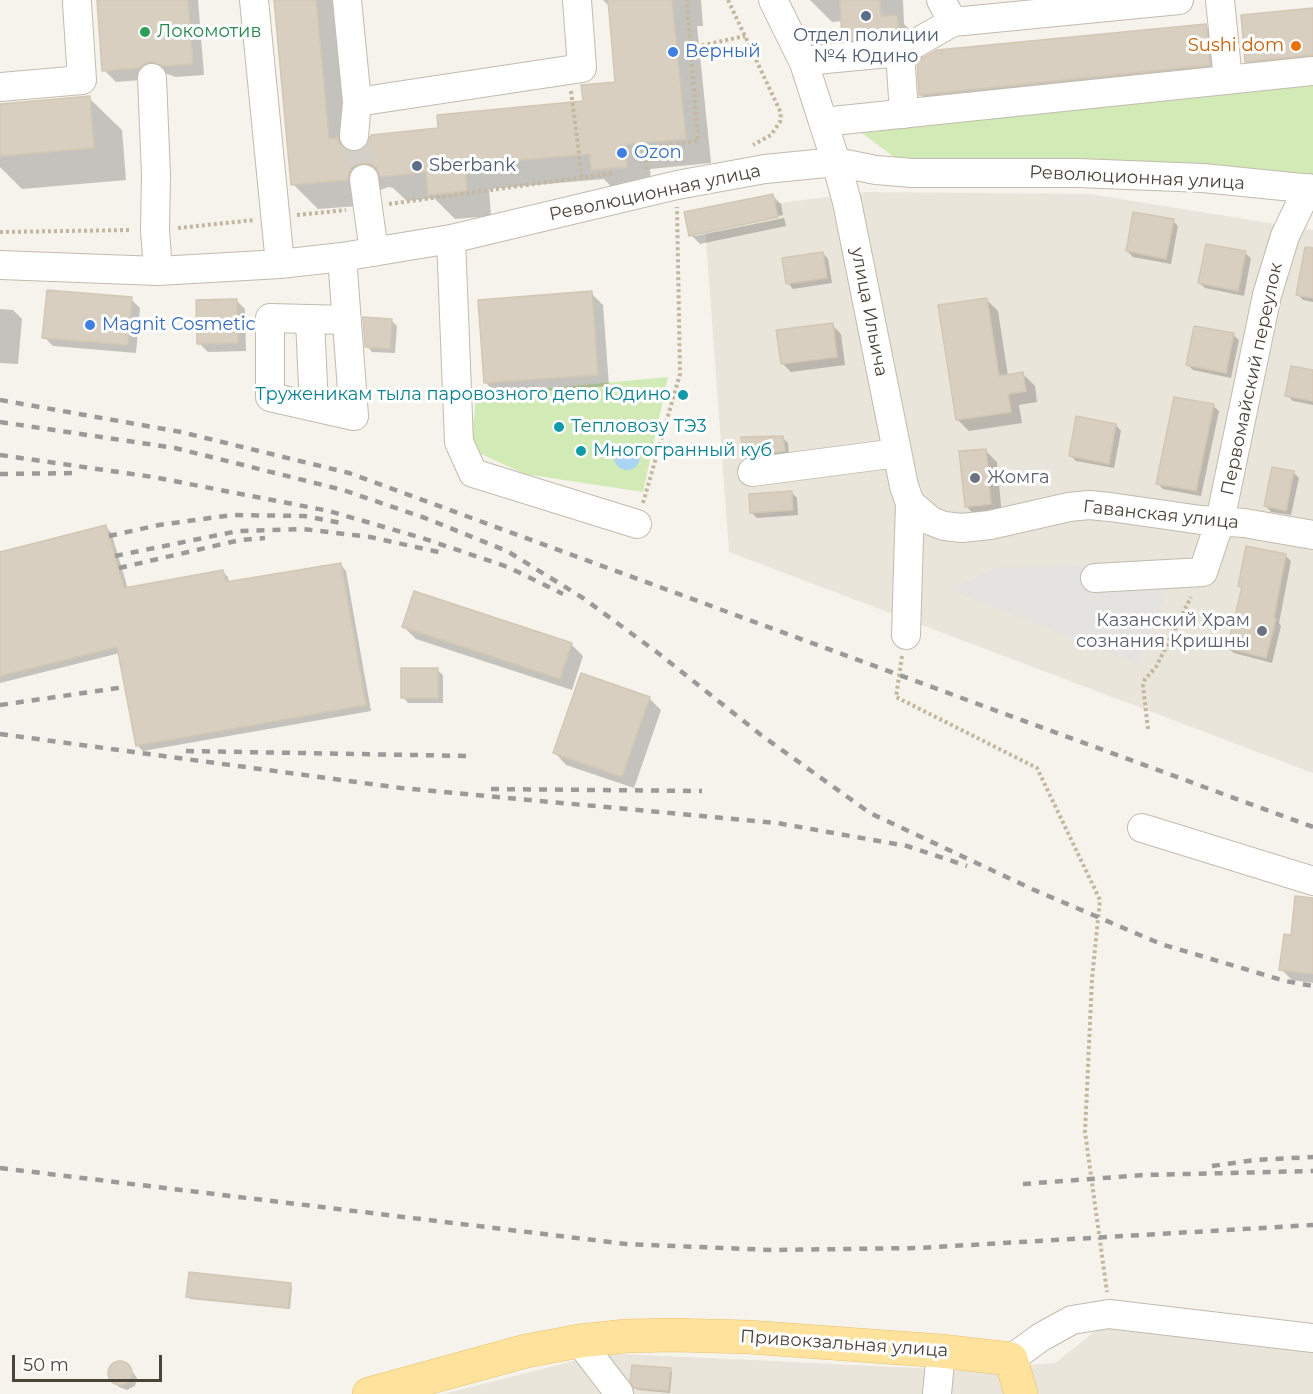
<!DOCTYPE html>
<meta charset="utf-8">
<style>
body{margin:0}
#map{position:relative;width:1313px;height:1394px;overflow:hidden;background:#f6f3ec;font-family:Montserrat,sans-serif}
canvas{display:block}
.scale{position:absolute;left:12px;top:1355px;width:150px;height:27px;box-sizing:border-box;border:3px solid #4b4439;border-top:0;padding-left:8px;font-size:18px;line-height:21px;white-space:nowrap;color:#4b4439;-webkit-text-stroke:4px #fff;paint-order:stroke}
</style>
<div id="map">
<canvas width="1313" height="1394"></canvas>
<div class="scale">50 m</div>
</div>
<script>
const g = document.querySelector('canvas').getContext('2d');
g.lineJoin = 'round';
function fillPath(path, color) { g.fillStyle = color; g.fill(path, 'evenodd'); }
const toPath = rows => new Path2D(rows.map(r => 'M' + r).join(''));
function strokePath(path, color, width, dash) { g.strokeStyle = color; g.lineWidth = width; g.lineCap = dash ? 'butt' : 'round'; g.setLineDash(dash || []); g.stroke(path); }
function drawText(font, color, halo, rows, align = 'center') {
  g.font = font + ' Montserrat,sans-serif'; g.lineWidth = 6; g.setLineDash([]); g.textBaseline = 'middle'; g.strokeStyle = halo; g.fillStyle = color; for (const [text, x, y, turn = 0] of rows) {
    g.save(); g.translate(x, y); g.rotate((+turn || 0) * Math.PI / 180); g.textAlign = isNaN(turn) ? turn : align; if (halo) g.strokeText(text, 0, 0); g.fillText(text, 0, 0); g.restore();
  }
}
fillPath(toPath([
 [865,192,1089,194,1313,230,1313,773,729,552,704,213],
 [1107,1322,1313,1353,1313,1394,443,1394,605,1353,958,1370,1055,1363]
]), '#eae5da');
fillPath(toPath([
 [1313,83,1313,176,898,160,854,127],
 [668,377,643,492,525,474,479,453,472,442,476,395]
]), '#d2eab5');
fillPath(toPath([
 [1177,563,1138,665,950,590,997,567]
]), '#e5e3e0');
fillPath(toPath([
 '614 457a13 13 0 1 1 26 0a13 13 0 1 1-26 0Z'
]), '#a9d4f2');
fillPath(toPath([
 [98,0,198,0,204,75,176,77,164,73,152,79,116,82,104,70],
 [275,0,338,0,353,154,440,130,585,103,617,83,610,7,603,0,701,0,703,26,697,26,711,163,650,169,652,192,618,194,604,179,489,189,491,216,455,219,434,198,407,201,393,188,388,187,378,191,372,205,318,209,293,184],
 [810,0,903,0,904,24,922,42,923,60,1205,26,1223,43,1227,82,938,112,921,95,919,61,869,65,844,40,843,21,832,22],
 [1313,10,1313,73,1264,78,1246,61],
 [89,98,122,130,126,180,22,189,0,167,0,105],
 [772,195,781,204,783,215,695,233,695,236,784,218,786,226,700,244,691,235],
 [1173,221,1178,226,1171,264,1133,257,1127,251],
 [823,253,828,259,832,283,793,289,788,283],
 [1245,253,1251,258,1244,296,1205,288,1200,283],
 [1313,259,1313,302,1303,300,1298,295],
 [591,293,603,305,609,386,497,394,486,383],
 [131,299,140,308,136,353,53,346,44,337],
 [986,299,998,311,1008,376,1023,374,1035,386,1037,402,1019,405,1022,423,969,431,957,419],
 [236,300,245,309,246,351,208,352,199,343],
 [0,309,13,310,22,319,18,364,0,363],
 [391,320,397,326,395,353,372,352,367,346],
 [832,325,841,334,845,365,791,372,782,363],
 [1233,335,1239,340,1231,378,1193,370,1188,365],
 [1313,372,1313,405,1293,401,1287,395],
 [1213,406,1219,411,1201,496,1163,489,1157,483],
 [1116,425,1121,431,1114,468,1076,461,1070,455],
 [782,437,788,443,789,456,750,463,745,458],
 [985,450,997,462,1002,516,978,518,966,506],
 [1293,472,1299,478,1291,515,1271,512,1266,506],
 [791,492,797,498,798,515,757,518,751,512],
 [105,527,111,532,128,589,223,572,228,577,229,583,341,565,346,571,371,711,143,751,138,746,120,653,0,683,0,554],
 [1285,555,1291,561,1279,623,1281,626,1272,663,1234,653,1228,648,1243,589,1240,585],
 [404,627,571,644,583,656,572,690,416,639],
 [437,670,443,675,443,703,408,703,403,697],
 [649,698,661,710,634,788,566,765,555,753],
 [1313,900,1313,983,1292,980,1281,969,1292,937],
 [290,1284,292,1287,290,1309,190,1299,188,1296],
 [118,1362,127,1364,137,1378,135,1386,127,1390,119,1387,109,1374,111,1366],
 [670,1370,672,1372,670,1393,638,1390,635,1387]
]), '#0003');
const building = toPath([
 [97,0,188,0,193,64,163,66,151,62,144,64,140,68,102,71,97,0],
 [274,0,316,0,329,139,338,138,339,143,344,149,353,152,360,151,367,146,371,135,438,128,437,115,583,101,581,85,615,82,608,0,672,0,686,139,626,144,627,167,591,170,590,154,465,165,467,191,428,195,426,172,380,177,377,168,371,164,362,163,353,166,349,172,348,180,291,185,274,0],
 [840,0,880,0,881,16,897,15,899,34,895,36,842,41,840,0],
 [1313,8,1313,55,1245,62,1241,15,1313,8],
 [1206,24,1210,65,919,95,917,61,937,50,1206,24],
 [90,96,94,148,0,156,0,104,90,96],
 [773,194,778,217,689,236,684,212,773,194],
 [1133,212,1174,219,1166,259,1126,251,1133,212],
 [1206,244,1246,251,1238,291,1198,283,1206,244],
 [1305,247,1313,248,1313,298,1296,295,1305,247],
 [823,252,827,278,786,284,782,258,823,252],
 [47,290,132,297,128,345,42,338,47,290],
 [592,291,598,375,484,383,478,300,592,291],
 [987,298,999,376,1023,372,1026,391,1008,394,1011,412,956,420,938,305,987,298],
 [237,299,238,343,197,344,196,300,237,299],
 [363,317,392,319,390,349,365,347,363,317],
 [833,323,837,357,781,364,776,330,833,323],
 [1194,326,1234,333,1226,373,1186,365,1194,326],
 [1291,366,1313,370,1313,401,1285,396,1291,366],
 [1174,397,1214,404,1196,491,1156,484,1174,397],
 [1076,416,1116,424,1109,464,1069,456,1076,416],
 [783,436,785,451,743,458,741,437,783,436],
 [986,449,991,504,965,507,959,451,986,449],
 [1272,467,1294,471,1286,511,1264,506,1272,467],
 [792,491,793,510,750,513,749,494,792,491],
 [106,525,124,588,223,570,226,582,341,563,366,705,136,746,117,647,0,676,0,552,106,525],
 [1246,546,1286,554,1274,618,1276,619,1266,658,1227,648,1242,587,1238,586,1246,546],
 [414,591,572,643,560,679,402,627,414,591],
 [401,668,438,668,438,698,401,698,401,668],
 [581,673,650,697,622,777,553,753,581,673],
 [1295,896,1313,898,1313,974,1279,970,1284,934,1291,935,1295,896],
 [189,1272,291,1283,288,1308,186,1297,189,1272],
 '108 1373a12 12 0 1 1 24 0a12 12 0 1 1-24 0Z',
 [632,1365,671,1368,668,1391,634,1388,630,1381,632,1365]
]);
fillPath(building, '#d8cfc1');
strokePath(building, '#d3c7b4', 1.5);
strokePath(toPath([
 [354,136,364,179]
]), '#d4d0c8', 28, [28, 14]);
const minor = toPath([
 [254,0,280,264],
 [347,0,357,102,582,68,577,0],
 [773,0,804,63,836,162,847,202,904,486,910,503,906,635],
 [941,0,953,22],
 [1220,0,1228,80],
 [900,52,904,114],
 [804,63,815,60,900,52,953,22,1179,0],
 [152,78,156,175,155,230,158,271],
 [0,87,82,80,77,3],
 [823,122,1313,71],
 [354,136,357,102],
 [364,179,374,252],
 [451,239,459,442,473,473,637,524],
 [342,257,354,416,270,397,270,318,347,320],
 [0,265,158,271,280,264,342,257,451,239,677,185,765,169,836,162,876,170,912,173,1078,173,1203,178,1313,189],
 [310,320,314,407],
 [752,472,897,453],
 [910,503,931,521,944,526,962,528,990,525,1069,507,1089,505,1110,507,1201,520,1244,523,1313,535],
 [1095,578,1203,572,1220,521,1267,295,1285,236,1308,188],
 [1142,828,1313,881],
 [579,1341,619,1393],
 [1011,1359,1041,1337,1072,1320,1109,1314,1313,1338],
 [937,1394,941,1351]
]);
const major = toPath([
 [369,1394,526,1351,579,1341,626,1336,673,1335,749,1337,941,1351,1011,1359,1021,1394]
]);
strokePath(minor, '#c2bbae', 30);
strokePath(major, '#e6c16a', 34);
strokePath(toPath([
 [728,0,781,113,780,122,771,135,753,145],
 [690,48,745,36],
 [571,91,582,178],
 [647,169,643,149,698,141,687,0],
 [389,204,614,173],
 [297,215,346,210],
 [178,228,254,220],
 [0,232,131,230],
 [643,503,680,374,677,207],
 [902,656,896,697,1037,768,1100,900,1092,979,1085,1132,1107,1292],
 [1148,729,1143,686,1145,679,1156,667,1191,597]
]), '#c4b79f', 4, [3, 3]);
strokePath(minor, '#fff', 28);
strokePath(major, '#ffe39c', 33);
strokePath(toPath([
 [0,400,181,432,349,473,1313,827],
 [0,422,175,448,343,490,425,518,507,551,583,598,658,653,761,735,870,813,1032,889,1161,944,1285,981,1313,986],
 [0,455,153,477,329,511,422,538,508,567,563,594],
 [0,474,78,473],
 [109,536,159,525,232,515,304,516,346,524],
 [115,556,238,531,303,529,370,537,443,553],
 [119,568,240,540,265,538],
 [0,705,125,687],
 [0,734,401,788,777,823,907,846,967,866],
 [186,751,470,756],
 [491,789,702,791],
 [1212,1166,1255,1160,1313,1157],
 [0,1168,626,1244,771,1250,918,1248,1313,1225],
 [1023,1184,1144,1175,1313,1171]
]), '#9a9a9a', 4.5, [8, 8]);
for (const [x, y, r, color] of [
 [866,16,6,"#5c6f8a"],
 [145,32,6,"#2e9e5b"],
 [1296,46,6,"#e8710a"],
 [673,52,6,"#3f7fe0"],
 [622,153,6,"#3f7fe0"],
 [417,166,6,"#5c6f8a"],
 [90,325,6,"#3f7fe0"],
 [683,395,6,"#0f9aa8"],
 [559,427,6,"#0f9aa8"],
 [581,451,6,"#0f9aa8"],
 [975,478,6,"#6b7280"],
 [1262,631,6,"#6b7280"]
]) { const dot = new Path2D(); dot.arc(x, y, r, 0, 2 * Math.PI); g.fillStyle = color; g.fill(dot); strokePath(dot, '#fff', 2); }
drawText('18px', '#27864d', '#fff', [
 ["Локомотив",157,32]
], 'left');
drawText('18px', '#4e5e75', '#fff', [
 ["Отдел полиции",866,36],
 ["№4 Юдино",866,57],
 ["Sberbank",429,166,"left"]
]);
drawText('18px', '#c56008', '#fff', [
 ["Sushi dom",1284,46]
], 'right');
drawText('18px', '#366cbe', '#fff', [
 ["Верный",685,52],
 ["Ozon",634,153],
 ["Magnit Cosmetic",102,325]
], 'left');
drawText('18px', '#4b4439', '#fff', [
 ["Революционная улица",1137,178,3],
 ["Революционная улица",655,193,-12],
 ["улица Ильича",869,312,79],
 ["Первомайский переулок",1252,379,-78],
 ["Гаванская улица",1161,515,6],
 ["Привокзальная улица",844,1344,4]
]);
drawText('18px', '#0d838f', '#fff', [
 ["Труженикам тыла паровозного депо Юдино",671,395,"right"],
 ["Тепловозу ТЭ3",571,427],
 ["Многогранный куб",593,451]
], 'left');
drawText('18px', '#5b616d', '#fff', [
 ["Жомга",987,478],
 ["Казанский Храм",1250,621,"right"],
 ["сознания Кришны",1250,642,"right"]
], 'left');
</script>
